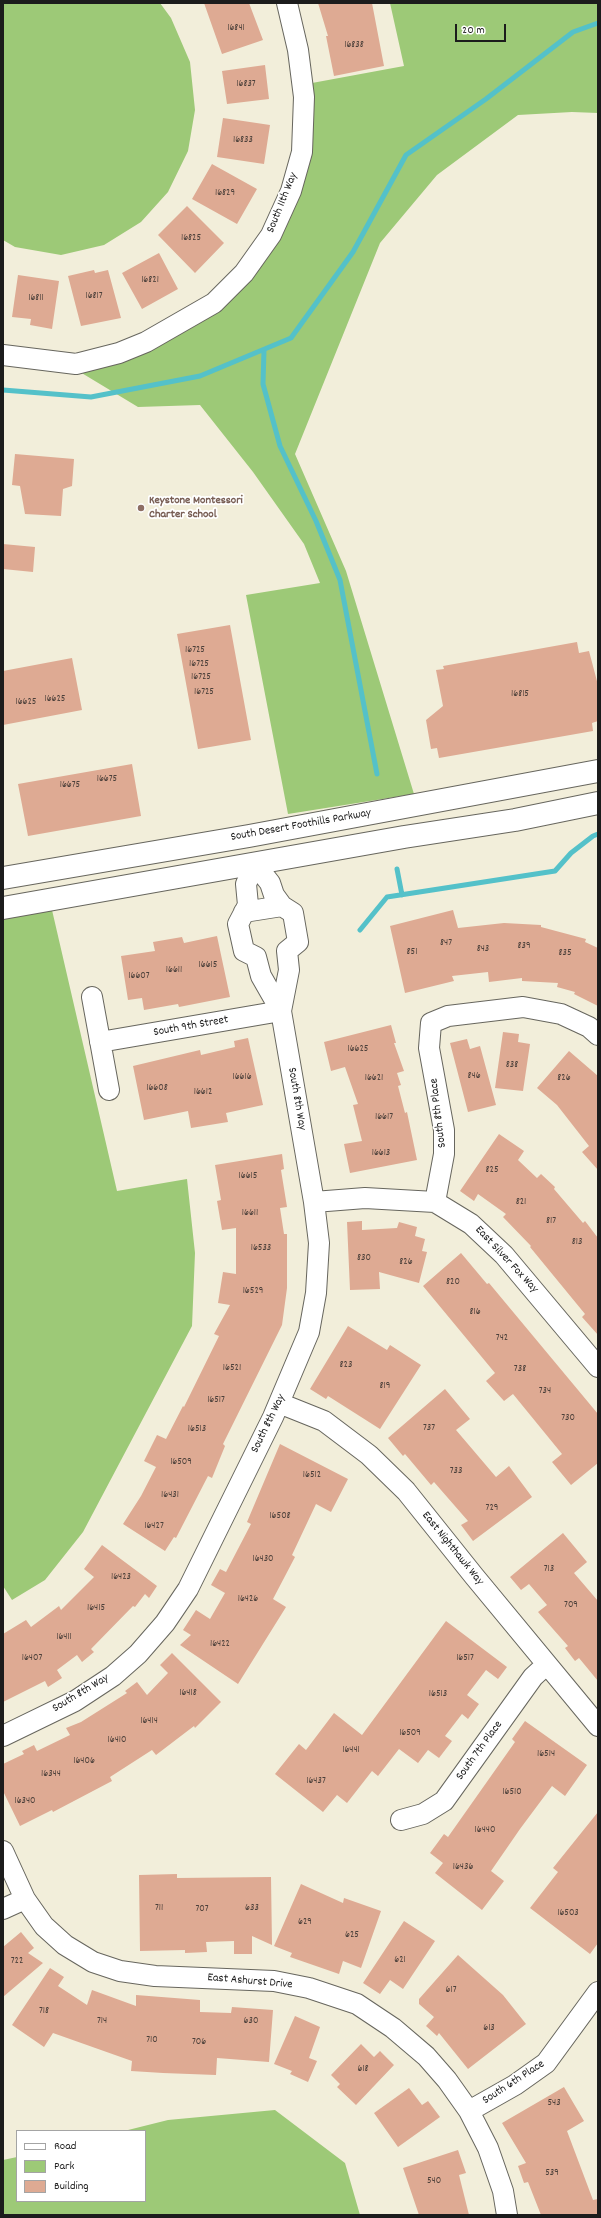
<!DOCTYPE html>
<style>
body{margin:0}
#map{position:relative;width:601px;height:2218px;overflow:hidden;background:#f2eeda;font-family:Dekko,sans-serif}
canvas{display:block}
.frame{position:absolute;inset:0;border:4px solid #1c1c1c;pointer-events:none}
.legend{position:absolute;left:16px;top:2130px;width:130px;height:72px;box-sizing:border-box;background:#fff;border:1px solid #a4a4a4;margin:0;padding:5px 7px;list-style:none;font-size:12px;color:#1c1c1c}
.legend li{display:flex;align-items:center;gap:8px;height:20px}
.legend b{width:20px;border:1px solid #a4a4a4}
.scale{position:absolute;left:455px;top:24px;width:51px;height:18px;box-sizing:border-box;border:2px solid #1c1c1c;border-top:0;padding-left:5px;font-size:12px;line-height:14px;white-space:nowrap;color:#1c1c1c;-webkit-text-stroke:3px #fff;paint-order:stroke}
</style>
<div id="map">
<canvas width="601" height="2218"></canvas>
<div class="frame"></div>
<ul class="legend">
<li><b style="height:5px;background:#fff"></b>Road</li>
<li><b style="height:11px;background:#9dc977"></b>Park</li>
<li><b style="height:11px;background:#deaa93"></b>Building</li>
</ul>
<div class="scale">20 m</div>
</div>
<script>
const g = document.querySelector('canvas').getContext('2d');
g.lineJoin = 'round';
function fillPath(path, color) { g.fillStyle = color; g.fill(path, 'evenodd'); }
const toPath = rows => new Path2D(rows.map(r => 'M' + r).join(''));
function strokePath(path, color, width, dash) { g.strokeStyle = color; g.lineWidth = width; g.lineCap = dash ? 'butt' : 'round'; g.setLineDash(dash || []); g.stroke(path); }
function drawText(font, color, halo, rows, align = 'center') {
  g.font = font + ' Dekko,sans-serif'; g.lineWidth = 3.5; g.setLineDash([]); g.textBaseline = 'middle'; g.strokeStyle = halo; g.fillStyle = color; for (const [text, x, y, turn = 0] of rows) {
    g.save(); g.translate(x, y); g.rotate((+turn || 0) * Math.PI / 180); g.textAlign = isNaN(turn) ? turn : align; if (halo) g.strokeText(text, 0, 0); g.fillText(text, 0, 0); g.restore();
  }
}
fillPath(toPath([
 [3,3,160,3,171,18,190,62,195,110,188,151,168,192,141,222,104,245,61,255,15,247,3,240],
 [390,3,598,3,598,113,572,112,518,115,437,175,380,243,295,454,346,571,414,794,288,814,246,595,320,583,304,544,253,472,200,405,138,407,80,372,148,352,195,326,234,297,271,252,312,83,404,66],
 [52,910,117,1191,187,1179,195,1253,192,1326,83,1532,45,1580,12,1600,3,1586,3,919],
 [275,2110,345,2163,360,2215,3,2215,3,2160,17,2157,17,2201,145,2201,145,2131,124,2131,168,2120]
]), '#9dc977');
strokePath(toPath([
 [264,350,263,384,280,446,316,521,340,580,377,774],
 [3,390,91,397,200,376,291,338,353,252,406,155,486,99,573,32,598,23],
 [397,869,402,895],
 [360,930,387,897,555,871,571,853,593,836,598,834]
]), '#54c1c9', 5);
fillPath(toPath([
 [204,3,249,3,263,40,222,54],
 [318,3,372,3,384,66,334,76,326,36,328,36],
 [265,65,269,99,227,104,222,71],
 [223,118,270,125,264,164,217,157],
 [212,164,257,189,237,224,192,199],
 [187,206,224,243,195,273,158,235],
 [159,253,178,289,142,309,122,273],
 [94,270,95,273,108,270,121,318,81,326,68,276],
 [18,275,59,281,52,329,30,325,31,319,12,317],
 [15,454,74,459,72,486,63,489,61,516,25,514,20,486,12,485],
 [3,544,35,547,33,572,3,569],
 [230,625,251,740,198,749,177,634],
 [577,642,579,653,589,651,598,685,598,721,592,723,593,731,439,758,437,748,431,749,426,720,443,706,436,670,444,669,443,666],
 [72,658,82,710,3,725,3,671],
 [132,764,141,816,28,836,18,784],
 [453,910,458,928,504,923,541,925,541,927,586,939,585,942,598,948,598,1006,574,994,575,992,557,987,558,983,522,981,522,978,489,982,488,972,452,976,454,981,405,993,390,926],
 [217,936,230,997,179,1007,178,1004,144,1010,142,998,128,1000,121,956,155,951,153,942,182,937,184,943],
 [391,1025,396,1043,394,1043,404,1071,397,1073,401,1085,398,1086,405,1113,407,1112,417,1160,350,1173,344,1144,362,1141,353,1105,358,1104,345,1067,331,1071,324,1042],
 [503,1032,519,1034,518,1042,530,1044,523,1091,495,1088],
 [248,1038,263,1105,226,1113,228,1122,191,1128,188,1111,144,1120,133,1066,200,1050,201,1055,235,1047,234,1041],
 [467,1039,470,1049,480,1046,496,1105,468,1112,450,1043],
 [569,1051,598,1076,598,1170,582,1152,589,1146,557,1105,537,1088],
 [499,1134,524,1151,518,1160,537,1178,541,1174,555,1187,554,1189,583,1223,585,1221,598,1238,598,1335,582,1317,585,1314,530,1247,531,1246,503,1217,506,1214,478,1194,474,1201,460,1191],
 [282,1154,284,1169,281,1170,287,1207,280,1208,284,1234,287,1234,287,1288,282,1325,223,1444,225,1446,212,1478,208,1476,176,1538,174,1537,165,1551,123,1524,141,1496,156,1467,144,1461,157,1435,166,1439,183,1406,184,1407,219,1336,214,1334,230,1305,218,1303,223,1272,236,1274,236,1228,222,1230,217,1201,221,1200,215,1165],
 [362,1221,362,1230,397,1228,399,1222,417,1227,415,1236,425,1239,422,1251,427,1252,419,1283,379,1272,380,1289,350,1290,347,1222],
 [461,1253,487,1284,489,1283,598,1414,598,1463,571,1485,552,1462,562,1454,513,1394,504,1401,486,1381,495,1373,423,1286],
 [348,1326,387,1350,390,1345,421,1365,380,1429,328,1396,326,1399,310,1389],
 [445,1389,470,1419,456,1430,496,1477,509,1466,532,1497,473,1541,461,1525,468,1521,434,1482,431,1485,405,1454,403,1456,388,1438],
 [280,1444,348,1479,331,1512,316,1504,292,1555,295,1557,273,1599,286,1607,238,1684,180,1645,191,1635,183,1630,196,1610,210,1619,225,1593,211,1585,220,1569,226,1572,251,1524,247,1522],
 [563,1533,587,1562,574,1573,598,1601,598,1681,579,1658,575,1661,565,1648,568,1646,538,1612,547,1605,529,1584,521,1590,510,1577],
 [102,1545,157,1586,149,1598,145,1594,135,1607,133,1606,91,1649,94,1652,82,1662,77,1655,57,1670,62,1678,48,1687,45,1681,3,1702,3,1634,26,1620,31,1627,59,1606,61,1610,94,1577,84,1569],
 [446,1621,507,1667,498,1679,486,1670,467,1695,479,1704,468,1719,462,1714,445,1736,452,1741,439,1758,428,1750,418,1763,399,1749,378,1776,372,1771,347,1803,337,1795,323,1812,275,1774,299,1744,306,1750,334,1713,362,1735],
 [172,1653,221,1702,195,1728,194,1726,156,1755,152,1750,110,1777,112,1781,53,1812,52,1810,20,1826,3,1791,3,1764,24,1754,22,1751,34,1745,37,1751,70,1735,66,1728,81,1722,127,1693,125,1691,137,1682,147,1695,168,1673,160,1665],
 [525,1721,587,1765,565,1796,552,1786,520,1829,491,1871,504,1881,482,1910,435,1873,443,1863,430,1853,444,1834,448,1837,515,1742,512,1739],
 [598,1812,598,1943,590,1954,530,1908,558,1872,553,1868],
 [177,1874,177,1878,271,1877,272,1945,252,1936,252,1954,234,1954,234,1941,206,1942,207,1952,185,1953,185,1950,140,1951,139,1875],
 [301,1884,343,1903,344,1898,381,1911,361,1968,343,1961,339,1974,290,1957,292,1953,274,1946],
 [404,1921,435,1941,403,1989,390,1980,380,1994,363,1983],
 [21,1932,34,1948,28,1953,43,1963,3,1997,3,1947],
 [458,1955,503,1995,526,2024,468,2069,439,2033,437,2036,426,2026,434,2017,419,2004,419,1999],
 [50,1968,64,1977,58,1986,87,2005,92,1990,136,2006,136,1995,200,2000,200,2012,231,2013,232,2007,273,2010,269,2062,217,2058,216,2075,163,2073,131,2071,132,2061,53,2033,44,2047,12,2025],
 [295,2016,320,2027,309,2058,317,2061,308,2082,290,2074,292,2071,274,2064],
 [361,2044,374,2057,380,2051,394,2065,356,2105,337,2087,340,2084,331,2075],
 [564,2087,584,2121,567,2131,593,2200,598,2199,598,2215,541,2215,528,2182,524,2183,518,2166,526,2163,502,2123],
 [409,2088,422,2105,428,2101,440,2117,398,2147,374,2113],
 [458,2150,466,2173,459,2175,469,2215,419,2215,403,2168]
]), '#deaa93');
const street = toPath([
 [3,355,76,364,119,353,146,342,214,303,244,273,271,235,291,191,302,152,304,97,298,50,287,3],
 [244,912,282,906],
 [92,997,109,1090],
 [100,1042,281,1011],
 [314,1202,365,1198,435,1202,471,1224,504,1255,598,1367],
 [435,1202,444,1154,444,1130,429,1048,431,1023,448,1016,523,1007,561,1014,589,1027,598,1035],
 [279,1403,324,1421,369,1455,406,1491,474,1576,598,1726],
 [3,1736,75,1701,113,1676,138,1654,165,1623,188,1589,273,1417,309,1332,316,1293,319,1243,314,1202,281,1011,261,976,256,957,244,951,238,924,248,905,246,884,255,864,270,883,274,895,282,906,293,913,298,942,287,951,289,970,281,1011],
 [401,1820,423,1814,444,1801,533,1677,546,1665],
 [3,1851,25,1899,44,1926,65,1945,93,1962,120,1971,155,1976,274,1981,309,1988,357,2004,393,2028,426,2056,447,2080,469,2111,488,2148,503,2191,507,2215],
 [3,1909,25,1899],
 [469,2111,515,2085,546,2063,598,1992]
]);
const secondary = toPath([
 [3,878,249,836,598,771],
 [3,908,404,837,515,820,598,803]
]);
strokePath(street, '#67665e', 22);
strokePath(secondary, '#67665e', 24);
strokePath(street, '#fff', 20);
strokePath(secondary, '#fff', 22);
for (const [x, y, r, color] of [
 [141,508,4,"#8d6e63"]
]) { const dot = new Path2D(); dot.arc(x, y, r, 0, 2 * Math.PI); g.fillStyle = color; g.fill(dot); strokePath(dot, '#fff', 1.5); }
drawText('10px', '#4c403a', null, [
 ["16841",236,29],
 ["16838",354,46],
 ["16837",246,85],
 ["16833",243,141],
 ["16829",225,194],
 ["16825",191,239],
 ["16821",150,281],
 ["16817",94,297],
 ["16811",36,299],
 ["16725",195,651],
 ["16725",199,665],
 ["16725",201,678],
 ["16725",204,693],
 ["16815",520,695],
 ["16625",55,700],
 ["16625",26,703],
 ["16675",107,780],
 ["16675",70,786],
 ["847",446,944],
 ["839",524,947],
 ["843",483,950],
 ["851",412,953],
 ["835",565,954],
 ["16615",208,966],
 ["16611",174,971],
 ["16607",139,977],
 ["16625",358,1050],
 ["838",512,1066],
 ["846",474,1077],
 ["16616",242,1078],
 ["16621",374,1079],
 ["826",564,1079],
 ["16608",157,1089],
 ["16612",203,1093],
 ["16617",384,1118],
 ["16613",381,1154],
 ["825",492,1171],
 ["16615",248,1177],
 ["821",521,1203],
 ["16611",250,1214],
 ["817",551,1222],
 ["813",577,1243],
 ["16533",261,1249],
 ["830",364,1259],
 ["826",406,1263],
 ["820",453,1283],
 ["16529",253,1292],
 ["816",475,1313],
 ["742",502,1339],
 ["823",346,1366],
 ["16521",232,1369],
 ["738",520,1370],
 ["819",385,1387],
 ["734",545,1392],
 ["16517",216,1401],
 ["730",568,1419],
 ["737",429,1429],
 ["16513",197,1430],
 ["16509",181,1463],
 ["733",456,1472],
 ["16512",312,1476],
 ["16431",170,1496],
 ["729",492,1509],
 ["16508",280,1517],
 ["16427",154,1527],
 ["16430",263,1560],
 ["713",549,1570],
 ["16423",121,1578],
 ["16426",248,1600],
 ["709",571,1606],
 ["16415",96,1609],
 ["16411",64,1638],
 ["16422",220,1645],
 ["16407",32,1659],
 ["16517",465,1659],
 ["16418",188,1694],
 ["16513",438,1695],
 ["16414",149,1722],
 ["16509",410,1734],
 ["16410",117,1741],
 ["16441",351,1751],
 ["16514",546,1755],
 ["16406",84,1762],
 ["16344",51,1775],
 ["16437",316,1782],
 ["16510",512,1793],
 ["16340",25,1802],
 ["16440",485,1831],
 ["16436",463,1868],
 ["711",159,1909],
 ["633",252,1909],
 ["707",202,1910],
 ["16503",568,1914],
 ["629",305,1923],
 ["625",352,1936],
 ["621",400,1961],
 ["722",17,1962],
 ["617",451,1991],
 ["718",44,2012],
 ["714",102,2022],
 ["630",251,2022],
 ["613",489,2029],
 ["710",152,2041],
 ["706",199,2043],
 ["618",363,2070],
 ["543",554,2104],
 ["539",552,2174],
 ["540",434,2182]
]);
drawText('12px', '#1c1c1c', '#fff', [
 ["South 11th Way",283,203,-68],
 ["South Desert Foothills Parkway",301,826,-10],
 ["South 9th Street",191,1027,-10],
 ["South 8th Way",296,1099,80],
 ["South 8th Place",439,1113,-97],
 ["East Silver Fox Way",506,1260,47],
 ["South 8th Way",269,1424,-64],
 ["East Nighthawk Way",452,1549,51],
 ["South 8th Way",81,1694,-31],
 ["South 7th Place",480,1751,-54],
 ["East Ashurst Drive",250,1982,5],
 ["South 6th Place",514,2083,-33]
]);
drawText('bold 12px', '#785e54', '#fff', [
 ["Keystone Montessori",149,501],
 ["Charter School",149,515]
], 'left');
</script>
